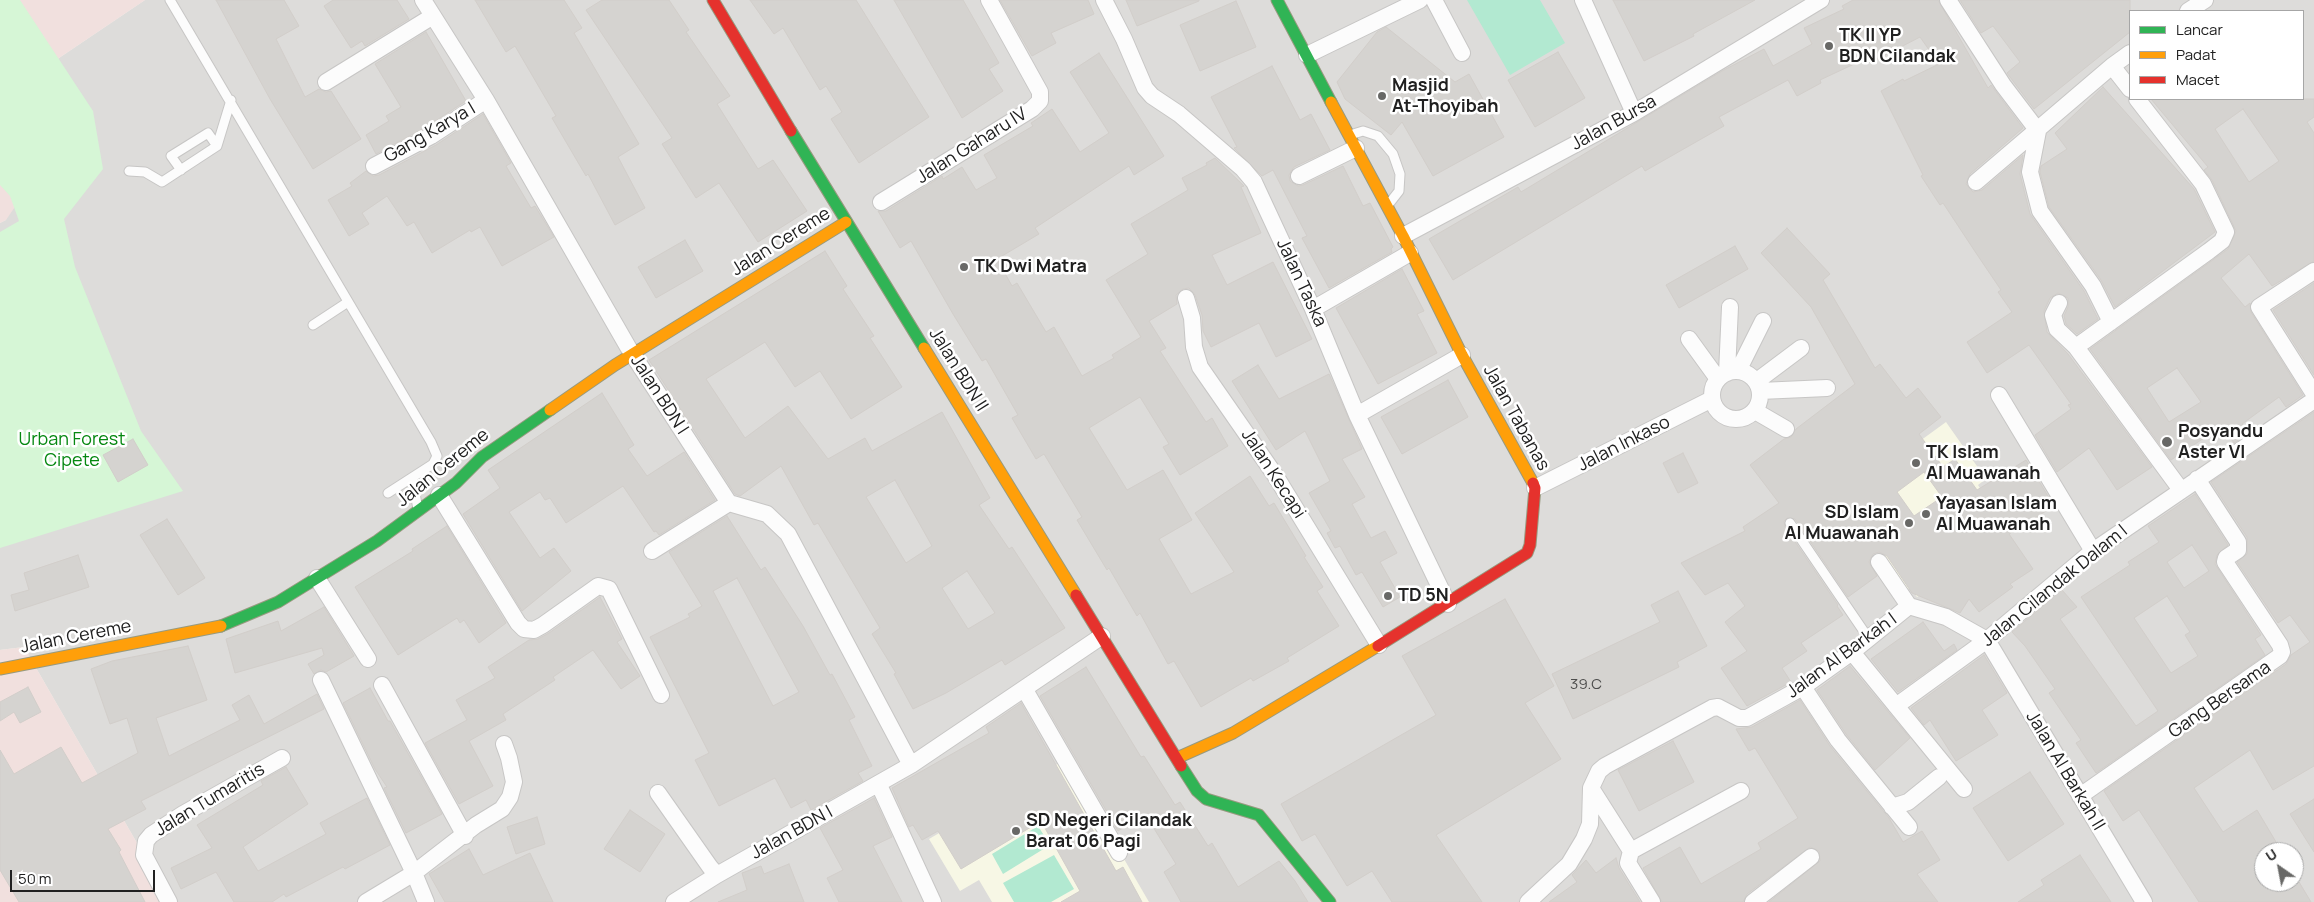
<!DOCTYPE html>
<style>
body{margin:0}
#map{position:relative;width:2314px;height:902px;overflow:hidden;background:#eeede9;font-family:Manrope,sans-serif}
canvas{display:block}
.legend{position:absolute;left:2129px;top:10px;width:175px;height:90px;box-sizing:border-box;background:#fff;border:1px solid #a6a6a6;margin:0;padding:6px 9px;list-style:none;font-size:15px;color:#202020}
.legend li{display:flex;align-items:center;gap:10px;height:25px}
.legend b{width:25px;border:1px solid #a6a6a6}
.north{position:absolute;left:2254px;top:842px;width:50px;height:50px;box-sizing:border-box;background:#fff;border:1px solid #a6a6a6;border-radius:50%;rotate:327deg;font-size:14px;font-weight:700;line-height:20px;text-align:center;color:#202020}
.north::after{content:'';display:block;margin:auto;width:18px;height:22px;background:#686866;clip-path:polygon(50% 0,100% 100%,50% 72%,0 100%)}
.scale{position:absolute;left:10px;top:870px;width:145px;height:22px;box-sizing:border-box;border:2px solid #202020;border-top:0;padding-left:6px;font-size:15px;line-height:18px;white-space:nowrap;color:#202020;-webkit-text-stroke:4px #fff;paint-order:stroke}
</style>
<div id="map">
<canvas width="2314" height="902"></canvas>
<ul class="legend">
<li><b style="height:6px;background:#30b455"></b>Lancar</li>
<li><b style="height:6px;background:#ff9f0a"></b>Padat</li>
<li><b style="height:6px;background:#e5322d"></b>Macet</li>
</ul>
<div class="north">U</div>
<div class="scale">50 m</div>
</div>
<script>
const g = document.querySelector('canvas').getContext('2d');
g.lineJoin = 'round';
function fillPath(path, color) { g.fillStyle = color; g.fill(path, 'evenodd'); }
const toPath = rows => new Path2D(rows.map(r => 'M' + r).join(''));
function strokePath(path, color, width, dash) { g.strokeStyle = color; g.lineWidth = width; g.lineCap = dash ? 'butt' : 'round'; g.setLineDash(dash || []); g.stroke(path); }
function drawText(font, color, halo, rows, align = 'center') {
  g.font = font + ' Manrope,sans-serif'; g.lineWidth = 5; g.setLineDash([]); g.textBaseline = 'middle'; g.strokeStyle = halo; g.fillStyle = color; for (const [text, x, y, turn = 0] of rows) {
    g.save(); g.translate(x, y); g.rotate((+turn || 0) * Math.PI / 180); g.textAlign = isNaN(turn) ? turn : align; if (halo) g.strokeText(text, 0, 0); g.fillText(text, 0, 0); g.restore();
  }
}
fillPath(toPath([
 [145,0,2314,0,2314,902,171,902,24,647,0,650,0,223,6,220,19,85],
 [2130,11,2303,11,2303,99,2130,99],
 [2264,852,2294,852,2294,882,2264,882]
]), '#dddcda');
fillPath(toPath([
 [0,0,145,0,19,85,38,173,6,220,0,223],
 [24,647,171,902,0,902,0,650]
]), '#f1e0de');
fillPath(toPath([
 [1946,422,1986,479,1978,485,2008,532,1917,597,1910,588,1904,592,1880,559,1885,555,1843,497],
 [1066,759,1149,902,992,902,979,880,960,891,929,839]
]), '#f7f7e5');
fillPath(toPath([
 [0,0,20,0,93,111,103,169,64,219,75,267,141,431,183,491,0,548,0,232,19,221,10,196,0,185]
]), '#d6f6d6');
fillPath(toPath([
 [1467,0,1540,0,1565,43,1510,75],
 [1038,826,1050,845,1003,874,992,854],
 [1054,855,1074,889,1051,902,1014,902,1003,883]
]), '#b2e9d1');
const building = toPath([
 [216,0,284,0,299,26,276,39,305,97,319,89,326,92,331,91,361,139,313,169,270,99,216,0],
 [333,0,397,0,409,19,365,46,362,41,351,48,324,6,333,0],
 [475,0,564,0,582,28,574,33,639,144,618,157,645,208,615,225,588,174,586,176,552,118,556,116,515,46,506,52,475,0],
 [602,0,669,0,689,30,686,32,730,96,717,104,758,169,773,160,807,211,758,242,719,183,696,198,662,144,672,138,586,10,602,0],
 [750,0,856,0,929,117,859,163,831,119,842,112,826,86,820,90,783,28,774,34,750,0],
 [894,0,963,0,999,63,989,69,1003,91,962,118,894,0],
 [1000,0,1088,0,1094,14,1051,33,1056,43,1032,56,1000,0],
 [1126,0,1199,0,1199,1,1137,26,1126,0],
 [1613,0,1755,0,1693,34,1694,36,1644,61,1613,0],
 [1853,0,1938,0,1988,88,1991,85,2023,128,1970,174,1966,184,1973,192,1982,190,2023,155,2020,174,2030,214,2084,291,2098,319,2077,334,2066,324,2064,316,2068,307,2068,298,2058,293,2050,298,2044,311,2047,332,2068,354,2152,467,2117,490,2089,448,2057,472,2035,435,2071,409,2068,405,2071,404,2029,345,1987,373,1967,342,2012,312,1998,292,2001,290,1976,253,1943,203,1940,205,1921,176,1923,175,1881,91,1903,79,1904,81,1939,64,1920,37,1870,63,1867,58,1820,80,1821,83,1797,96,1788,80,1719,117,1724,126,1645,171,1642,166,1453,280,1429,239,1518,187,1521,192,1722,71,1764,49,1773,66,1812,44,1804,28,1844,9,1842,6,1853,0],
 [1960,0,2130,0,2130,32,2034,109,2007,73,2020,62,1993,26,1981,33,1960,0],
 [1236,1,1256,47,1200,71,1180,25,1236,1],
 [1386,27,1455,82,1469,74,1504,137,1433,176,1402,122,1391,135,1345,99,1337,82,1377,32,1386,27],
 [426,32,466,101,426,127,376,154,366,135,389,121,386,116,401,107,375,64,426,32],
 [1558,52,1585,98,1535,127,1508,80,1558,52],
 [1099,53,1164,156,1134,175,1129,166,1035,228,1039,234,997,259,1012,286,1017,283,1046,332,1054,327,1082,376,1114,358,1112,355,1141,337,1106,280,1148,254,1131,224,1188,190,1182,178,1207,165,1206,163,1215,158,1244,186,1241,187,1261,233,1212,255,1227,285,1273,262,1312,339,1276,357,1259,323,1211,347,1203,331,1202,315,1195,295,1189,288,1183,289,1176,295,1177,304,1149,321,1166,348,1160,351,1206,422,1212,418,1228,446,1180,475,1163,447,1169,444,1140,397,1089,428,1127,490,1163,470,1192,520,1159,539,1191,594,1234,572,1195,513,1250,476,1269,506,1274,503,1306,556,1304,557,1323,587,1317,591,1339,626,1287,658,1289,661,1253,681,1251,678,1201,707,1174,661,1168,664,1140,613,1137,616,1109,568,1107,570,1077,520,1082,517,1044,454,1036,459,1012,418,1018,415,986,359,982,361,953,314,911,241,900,248,878,211,886,211,942,176,943,179,962,167,976,190,997,178,984,155,1033,126,1031,123,1052,109,1080,152,1109,133,1070,72,1099,53],
 [1272,66,1300,120,1311,114,1330,150,1294,167,1289,175,1290,181,1298,186,1303,185,1343,166,1363,206,1370,203,1393,247,1391,249,1392,252,1329,288,1302,238,1307,236,1273,170,1262,176,1234,148,1237,147,1211,97,1272,66],
 [2103,87,2194,189,2215,232,2115,307,2101,280,2049,207,2040,172,2041,166,2067,149,2055,133,2103,87],
 [2151,99,2314,99,2314,117,2307,122,2314,133,2314,261,2272,286,2249,254,2221,278,2245,307,2250,303,2251,312,2303,395,2286,407,2279,397,2242,424,2248,433,2234,443,2222,426,2171,460,2090,349,2228,249,2236,231,2212,180,2204,170,2208,167,2151,99],
 [2243,109,2279,161,2249,182,2215,129,2243,109],
 [2177,368,2201,402,2169,422,2147,388,2177,368],
 [483,114,511,163,506,166,531,208,535,206,554,237,502,266,480,227,471,232,470,230,432,253,414,222,407,226,387,196,362,213,369,224,349,236,328,200,352,186,350,183,366,171,373,176,379,175,436,145,483,114],
 [1787,228,1830,274,1823,280,1875,368,1880,364,1906,398,1918,388,1941,417,1919,434,1943,467,1955,459,1977,490,2026,460,2054,506,2009,534,2033,569,2010,584,2013,587,1979,612,1969,599,1960,613,1912,593,1887,556,1879,552,1873,554,1869,562,1877,576,1848,597,1795,519,1787,518,1784,521,1785,527,1838,605,1837,606,1843,615,1801,643,1807,651,1782,668,1791,682,1747,706,1721,668,1747,651,1725,622,1745,606,1728,583,1705,595,1681,563,1745,531,1743,527,1779,503,1750,465,1784,439,1791,437,1796,429,1855,384,1811,307,1761,253,1787,228],
 [1924,472,1942,497,1914,516,1897,492,1924,472],
 [685,240,703,271,656,298,638,267,685,240],
 [1735,246,1748,269,1679,308,1666,285,1735,246],
 [825,251,847,286,843,289,874,336,870,338,902,387,851,419,820,371,795,387,765,342,706,379,745,438,788,406,828,459,865,438,872,451,942,412,990,498,979,505,1009,549,1012,547,1065,628,1005,665,1002,660,946,693,913,709,894,674,896,673,872,634,880,628,818,523,814,525,781,466,740,496,735,494,649,360,825,251],
 [895,480,932,546,906,563,866,497,895,480],
 [967,571,995,613,968,629,942,588,967,571],
 [1402,269,1424,311,1417,314,1437,353,1378,384,1336,308,1402,269],
 [2314,283,2314,375,2273,310,2314,283],
 [1258,365,1279,399,1329,374,1362,449,1342,459,1365,497,1352,504,1371,538,1385,531,1397,553,1380,562,1400,597,1383,607,1362,572,1356,575,1340,546,1335,548,1327,533,1331,531,1309,493,1330,481,1305,431,1276,450,1232,381,1258,365],
 [1448,380,1468,417,1402,454,1381,417,1448,380],
 [602,393,634,445,628,449,647,476,684,452,715,500,659,535,656,531,654,532,623,486,566,523,550,498,545,500,540,492,509,512,540,558,554,548,571,571,522,611,463,514,500,488,488,470,491,468,602,393],
 [2314,412,2314,766,2273,790,2250,750,2194,788,2223,832,2257,810,2282,852,2264,852,2264,882,2299,882,2311,902,2199,902,2139,810,2123,821,2104,791,2286,664,2291,655,2310,642,2290,615,2278,623,2237,562,2247,554,2247,537,2211,482,2314,412],
 [133,439,148,465,118,482,103,455,133,439],
 [1683,453,1698,483,1678,493,1663,463,1683,453],
 [2195,494,2228,545,2217,555,2215,564,2261,635,2255,639,2265,655,2096,773,2076,743,2081,740,2049,693,2055,689,2025,646,2012,632,2062,590,2077,607,2060,619,2136,726,2158,711,2081,597,2130,565,2128,562,2159,542,2148,526,2195,494],
 [2192,545,2209,571,2184,588,2167,562,2192,545],
 [2167,596,2190,632,2185,635,2198,656,2171,673,2134,618,2167,596],
 [727,516,761,570,765,567,803,626,830,675,832,674,855,717,849,720,872,766,858,773,863,781,811,810,806,800,791,808,775,778,719,806,695,760,709,753,650,637,690,617,688,614,702,606,669,552,727,516],
 [737,578,799,692,773,706,713,591,737,578],
 [167,519,205,578,178,595,140,535,167,519],
 [447,526,506,623,479,643,464,620,460,623,457,618,398,655,355,587,413,551,412,549,447,526],
 [78,555,89,587,15,611,11,595,29,590,24,573,78,555],
 [1678,591,1707,646,1677,662,1679,667,1573,719,1552,674,1660,622,1651,605,1678,591],
 [600,597,622,639,617,642,640,676,621,689,593,650,553,677,555,680,503,714,506,720,469,741,493,786,459,804,425,743,467,720,456,700,495,678,488,667,529,640,538,639,549,633,600,597],
 [1505,599,1554,686,1525,703,1561,759,1436,835,1482,902,1392,902,1372,871,1347,886,1315,834,1302,841,1281,804,1436,715,1402,656,1505,599],
 [324,607,354,656,326,672,321,670,314,674,308,664,324,655,322,648,235,673,226,639,278,621,281,631,324,607],
 [1923,622,1944,651,1954,644,1957,650,1898,692,1871,659,1923,622],
 [188,646,207,700,156,718,169,756,240,720,232,705,249,695,264,724,317,694,324,709,141,801,146,809,108,829,121,850,119,852,145,902,19,902,0,870,0,750,14,774,61,747,82,783,138,753,127,718,110,724,91,669,112,661,188,646],
 [1984,655,2007,693,1982,710,1998,735,1956,761,1930,720,1924,725,1911,708,1984,655],
 [1850,666,1910,738,1875,770,1846,734,1817,690,1850,666],
 [1086,667,1141,757,1144,756,1175,805,1180,802,1208,846,1212,843,1238,887,1279,861,1295,881,1308,902,1181,902,1164,872,1176,864,1145,814,1118,831,1040,696,1086,667],
 [28,687,41,712,20,723,14,712,0,721,0,702,28,687],
 [370,688,388,721,390,721,442,814,406,833,384,788,387,787,375,769,343,703,370,688],
 [1800,700,1830,746,1889,818,1903,842,1922,831,1940,860,1917,874,1938,902,1769,902,1820,861,1819,851,1810,847,1747,894,1743,902,1662,902,1643,868,1680,847,1701,884,1761,849,1758,843,1798,818,1755,748,1749,751,1736,729,1752,727,1800,700],
 [1021,703,1116,871,1123,867,1142,902,1061,902,1080,891,1041,821,961,869,938,831,922,840,913,825,909,827,892,788,989,733,986,727,1021,703],
 [1673,741,1694,782,1639,811,1618,770,1673,741],
 [286,767,308,804,243,847,258,871,326,834,320,823,367,798,390,845,345,869,343,867,286,897,284,894,272,902,234,902,216,872,181,889,171,868,212,848,197,825,263,785,261,781,286,767],
 [2030,772,2064,824,2008,861,1973,808,2030,772],
 [874,798,892,837,873,846,902,902,839,902,827,878,843,870,820,828,874,798],
 [2314,799,2314,852,2290,814,2314,799],
 [630,810,665,834,640,872,604,849,630,810],
 [537,817,545,844,516,854,507,827,537,817],
 [469,849,483,875,530,853,553,902,445,902,429,874,469,849],
 [2080,855,2111,902,2018,902,2044,885,2041,880,2080,855],
 [1616,858,1619,868,1640,902,1549,902,1577,882,1572,875,1586,860,1596,873,1616,858],
 [789,864,804,902,718,902,747,890,742,873,761,866,764,874,789,864]
]);
fillPath(building, '#d5d3d0');
strokePath(building, '#d2ceca', 1);
const lane = toPath([
 [170,0,431,442,437,456,433,464,388,493],
 [1350,135,1363,131,1378,136,1393,154,1400,174,1399,191,1388,205],
 [181,170,171,156,208,133,217,146],
 [129,171,145,172,162,182,217,146,231,100],
 [313,325,348,302],
 [412,478,418,509],
 [1790,523,1869,639]
]);
const street = toPath([
 [423,0,486,100,628,347,729,503,767,514,788,534,911,765],
 [1104,0,1124,39,1145,88,1152,96,1179,114,1243,169,1254,182,1313,309,1357,415,1448,604],
 [1434,0,1462,53],
 [1583,0,1634,113],
 [1948,0,2003,85,2038,131,2030,172,2040,211,2093,286,2111,322],
 [2188,11,2205,0],
 [1307,55,1420,0],
 [2112,66,2130,89],
 [326,82,433,16],
 [374,166,431,136,486,100],
 [1299,176,1356,148],
 [1976,182,2112,66,2130,53],
 [881,202,1032,109,1040,101,1040,92,989,0],
 [1403,236,1634,113,1821,0],
 [2314,271,2259,307,2314,394],
 [1186,298,1192,318,1194,347,1200,367,1275,475,1379,645],
 [2059,303,2053,315,2057,329,2076,347,2181,490],
 [1313,309,1410,253],
 [1689,339,1718,379],
 [2076,347,2209,251,2222,241,2226,232,2203,184,2137,99],
 [1738,371,1763,321],
 '1712 395a24 24 0 1 1 48 0a24 24 0 1 1-48 0Z',
 [1727,373,1730,307],
 [1757,381,1801,348],
 [1760,391,1827,388],
 [1999,395,2093,551],
 [1755,411,1786,429],
 [1357,415,1462,355],
 [1535,488,1712,399],
 [439,495,518,623,524,629,534,630,543,625,598,586,609,589,661,695],
 [652,551,729,503],
 [1879,562,1909,606],
 [317,578,368,659],
 [1909,606,1946,617,1987,640,2144,902],
 [1852,652,1964,789],
 [321,680,414,873,426,902],
 [382,685,465,836],
 [1803,687,1838,740,1909,827],
 [1025,690,1119,853],
 [1896,706,1987,640,2093,551,2314,400],
 [879,785,933,902],
 [1591,788,1631,851,1628,863,1652,902],
 [658,793,710,867,717,875],
 [2080,796,2280,656,2282,652,2280,645,2225,562,2226,558,2238,550,2238,542,2197,479],
 [1892,807,1908,802,1939,777],
 [1631,851,1741,791],
 [169,902,144,855,146,841,151,835,183,814,282,758],
 [366,902,414,873,476,825,502,809,510,797,514,782,509,758,504,744],
 [674,902,717,875,911,765,1102,636],
 [1528,902,1569,864,1584,839,1590,824,1591,788,1599,771,1605,766,1712,708,1718,707,1739,718,1747,718,1803,687,1852,652,1909,606],
 [1753,902,1811,857]
]);
const fast = toPath([
 [1277,0,1331,102],
 [791,131,924,348],
 [221,626,278,602,377,541,456,483,482,457,550,410],
 [1181,766,1197,791,1206,799,1259,815,1330,902]
]);
const slow = toPath([
 [1331,102,1403,236,1462,355,1533,483],
 [924,348,1076,595],
 [550,410,615,365,846,222],
 [0,669,221,626],
 [1177,758,1233,733,1378,646]
]);
const jam = toPath([
 [713,0,791,131],
 [1076,595,1181,766],
 [1378,646,1527,553,1530,545,1535,488,1533,483]
]);
strokePath(lane, '#c7c6c5', 11);
strokePath(street, '#c7c6c5', 18);
strokePath(fast, '#979a7f', 13);
strokePath(slow, '#979a7f', 13);
strokePath(jam, '#979a7f', 13);
strokePath(lane, '#fcfcfc', 9);
strokePath(street, '#fcfcfc', 16);
strokePath(fast, '#30b455', 11);
strokePath(slow, '#ff9f0a', 11);
strokePath(jam, '#e5322d', 11);
for (const [x, y, r, color] of [
 [1829,46,5,"#686866"],
 [1382,96,5,"#686866"],
 [964,267,5,"#686866"],
 [2167,442,6,"#686866"],
 [1916,463,5,"#686866"],
 [1926,514,5,"#686866"],
 [1909,523,5,"#686866"],
 [1388,596,5,"#686866"],
 [1016,831,5,"#686866"]
]) { const dot = new Path2D(); dot.arc(x, y, r, 0, 2 * Math.PI); g.fillStyle = color; g.fill(dot); strokePath(dot, '#fff', 2); }
drawText('15px', '#4d4d4c', null, [
 ["39.C",1586,685]
]);
drawText('bold 18px', '#202020', '#fff', [
 ["TK II YP",1839,36],
 ["BDN Cilandak",1839,57],
 ["Masjid",1392,86],
 ["At-Thoyibah",1392,107],
 ["TK Dwi Matra",974,267],
 ["Posyandu",2178,432],
 ["Aster VI",2178,453],
 ["TK Islam",1926,453],
 ["Al Muawanah",1926,474],
 ["Yayasan Islam",1936,504],
 ["Al Muawanah",1936,525],
 ["SD Islam",1899,513,"right"],
 ["Al Muawanah",1899,534,"right"],
 ["TD 5N",1398,596],
 ["SD Negeri Cilandak",1026,821],
 ["Barat 06 Pagi",1026,842]
], 'left');
drawText('18px', '#202020', '#fff', [
 ["Jalan Bursa",1614,123,-29],
 ["Gang Karya I",430,133,-30],
 ["Jalan Gaharu IV",972,146,-32],
 ["Jalan Cereme",781,242,-32],
 ["Jalan Taska",1301,283,65],
 ["Jalan BDN II",958,370,58],
 ["Jalan BDN I",659,395,57],
 ["Jalan Tabanas",1516,418,61],
 ["Jalan Inkaso",1624,444,-27],
 ["Jalan Cereme",443,468,-39],
 ["Jalan Kecapi",1273,474,57],
 ["Jalan Cilandak Dalam I",2055,586,-39],
 ["Jalan Cereme",76,637,-11],
 ["Jalan Al Barkah I",1842,656,-36],
 ["Gang Bersama",2220,700,-35],
 ["Jalan Al Barkah II",2065,771,59],
 ["Jalan Tumaritis",210,800,-31],
 ["Jalan BDN I",792,833,-29]
]);
drawText('18px', '#058811', '#fff', [
 ["Urban Forest",72,440],
 ["Cipete",72,461]
]);
</script>
